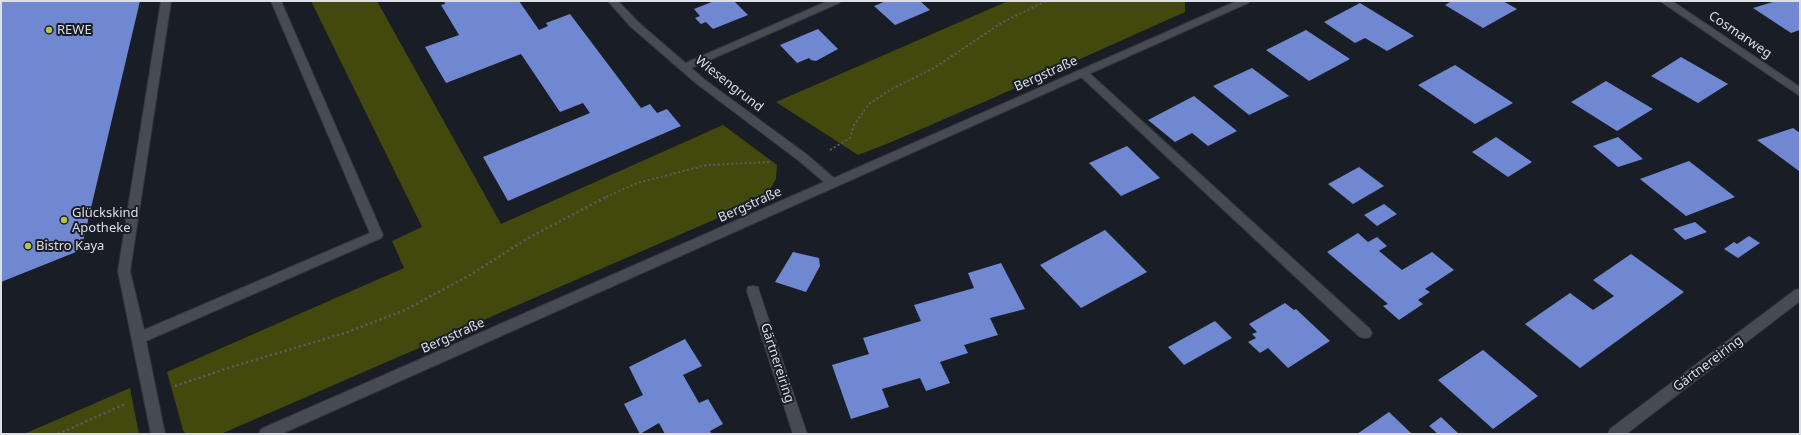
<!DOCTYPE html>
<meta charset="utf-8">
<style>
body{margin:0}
#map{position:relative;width:1801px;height:435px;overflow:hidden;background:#191d26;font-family:"Noto Sans",sans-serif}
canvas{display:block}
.frame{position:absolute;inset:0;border:2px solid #dddfe6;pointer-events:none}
</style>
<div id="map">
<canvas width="1801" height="435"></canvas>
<div class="frame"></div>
</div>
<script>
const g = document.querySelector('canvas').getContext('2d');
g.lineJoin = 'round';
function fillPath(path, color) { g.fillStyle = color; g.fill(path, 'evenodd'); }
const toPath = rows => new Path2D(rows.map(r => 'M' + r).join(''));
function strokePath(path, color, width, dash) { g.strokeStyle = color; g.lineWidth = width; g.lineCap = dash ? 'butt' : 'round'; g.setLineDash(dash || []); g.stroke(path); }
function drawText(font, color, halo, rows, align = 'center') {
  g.font = font + ' "Noto Sans",sans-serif'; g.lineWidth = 4; g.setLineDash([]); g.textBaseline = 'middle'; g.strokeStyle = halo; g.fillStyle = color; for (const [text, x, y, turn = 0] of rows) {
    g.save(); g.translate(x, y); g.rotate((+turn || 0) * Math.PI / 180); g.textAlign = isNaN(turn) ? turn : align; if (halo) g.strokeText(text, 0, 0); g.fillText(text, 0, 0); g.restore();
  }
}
fillPath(toPath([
 [311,1,377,1,501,224,723,125,777,165,776,179,767,194,755,202,221,434,186,434,183,430,167,372,404,268,392,241,422,227],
 [1008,1,1185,1,1185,12,993,98,889,143,858,155,776,102],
 [130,388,139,434,24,434]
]), '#43490d');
fillPath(toPath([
 [1,1,140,1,81,250,1,282],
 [444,1,519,1,539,30,548,26,546,23,570,14,641,108,650,104,657,113,667,109,681,126,508,201,483,157,590,113,583,103,560,112,521,54,446,83,425,47,459,35,441,5,445,4],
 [714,1,734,1,748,15,713,29,706,22,701,24,695,18,700,16,694,9],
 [886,1,920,1,930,10,895,25,874,6],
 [1452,1,1503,1,1517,9,1483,28,1445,5],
 [1776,1,1800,1,1800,30,1791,33,1753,8],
 [1360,3,1414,36,1387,51,1365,38,1355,43,1324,22],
 [818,29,838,49,816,61,811,60,809,58,797,63,780,45],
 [1306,30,1350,59,1309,81,1266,50],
 [1681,57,1728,84,1698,103,1651,76],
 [1455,65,1513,103,1475,124,1418,85],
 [1252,68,1289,96,1249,115,1213,86],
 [1606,81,1653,109,1617,131,1571,102],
 [1194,96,1237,131,1208,146,1192,133,1175,142,1148,120],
 [1793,128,1800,133,1799,171,1757,140],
 [1496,137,1532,162,1508,177,1472,152],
 [1618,137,1643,159,1618,167,1593,146],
 [1127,146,1160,178,1121,196,1089,163],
 [1689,161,1735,197,1686,216,1640,179],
 [1359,167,1384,186,1353,204,1328,184],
 [1384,204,1397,214,1377,226,1364,215],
 [1695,222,1707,232,1685,240,1673,229],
 [1105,230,1147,272,1081,308,1040,265],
 [1358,233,1368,242,1377,237,1387,246,1379,251,1402,270,1432,252,1454,270,1425,289,1430,292,1418,300,1423,304,1399,320,1383,306,1388,304,1327,252],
 [1749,236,1760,243,1738,258,1724,249,1734,242,1737,244],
 [793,252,819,258,820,266,806,292,775,282],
 [1631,254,1684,292,1580,368,1525,324,1570,293,1593,310,1614,296,1593,280],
 [1001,263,1025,309,990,318,998,335,964,345,968,353,940,362,950,383,926,391,920,378,882,389,889,407,851,419,832,365,869,354,863,338,921,321,914,305,974,288,968,273],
 [1285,303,1294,310,1296,309,1330,341,1288,368,1268,348,1260,353,1248,342,1256,338,1252,334,1257,332,1249,324],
 [1215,321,1232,338,1184,365,1168,347],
 [685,339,702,366,683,375,699,403,708,399,723,424,710,431,711,434,665,434,659,423,640,434,624,404,643,395,629,367],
 [1483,350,1538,396,1493,429,1438,380],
 [1389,412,1412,434,1357,434],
 [1441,417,1459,434,1438,434,1429,426]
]), '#7088d2');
const lane = toPath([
 [161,1,171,1,130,271,144,330,370,233,271,1,281,1,383,235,381,238,146,341,165,434,151,434,118,271,161,1],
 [828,1,841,1,839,3,689,69,681,69,680,67,681,65,828,1],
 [1083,70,1087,71,1370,329,1372,333,1370,337,1365,338,1360,337,1079,75,1078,73,1079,71,1083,70]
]);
const street = toPath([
 [608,1,618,1,638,22,705,80,806,154,834,178,1237,1,1250,1,1248,3,281,434,259,434,261,429,824,182,798,160,697,84,630,26,608,1],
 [1660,1,1672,1,1800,87,1800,96,1660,1],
 [753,286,758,287,759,291,807,434,793,434,747,291,748,287,753,286],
 [1800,289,1800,301,1626,434,1608,434,1610,429,1795,290,1800,289]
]);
strokePath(lane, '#35373e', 2);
strokePath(street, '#35373e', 2);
strokePath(toPath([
 [830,150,850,138,854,125,869,104,890,90,934,68,1003,22,1046,1],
 [606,197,637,183,707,165,769,162]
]), '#5b5e67', 2, [2, 2.5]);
strokePath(toPath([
 [175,386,228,368,348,332,405,310,470,275,530,237,608,196],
 [58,434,125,404]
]), '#5b5e67', 2.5, [2, 3]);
fillPath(lane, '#474b56');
fillPath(street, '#474b56');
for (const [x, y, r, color] of [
 [49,30,4,"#b4c24a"],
 [64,220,4,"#b4c24a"],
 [28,246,4,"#b4c24a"]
]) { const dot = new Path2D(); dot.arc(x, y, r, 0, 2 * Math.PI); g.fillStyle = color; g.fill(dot); strokePath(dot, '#191d26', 1.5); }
drawText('13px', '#dddfe6', '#191d26', [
 ["REWE",57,30],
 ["Glückskind",72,213],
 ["Apotheke",72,228],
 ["Bistro Kaya",36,246]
], 'left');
drawText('13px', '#dddfe6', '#191d26', [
 ["Cosmarweg",1740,35,34],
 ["Bergstraße",1046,74,-24],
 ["Wiesengrund",729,84,38],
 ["Bergstraße",750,205,-24],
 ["Bergstraße",453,336,-24],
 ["Gärtnereiring",777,363,72],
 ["Gärtnereiring",1708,364,-37]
]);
</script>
